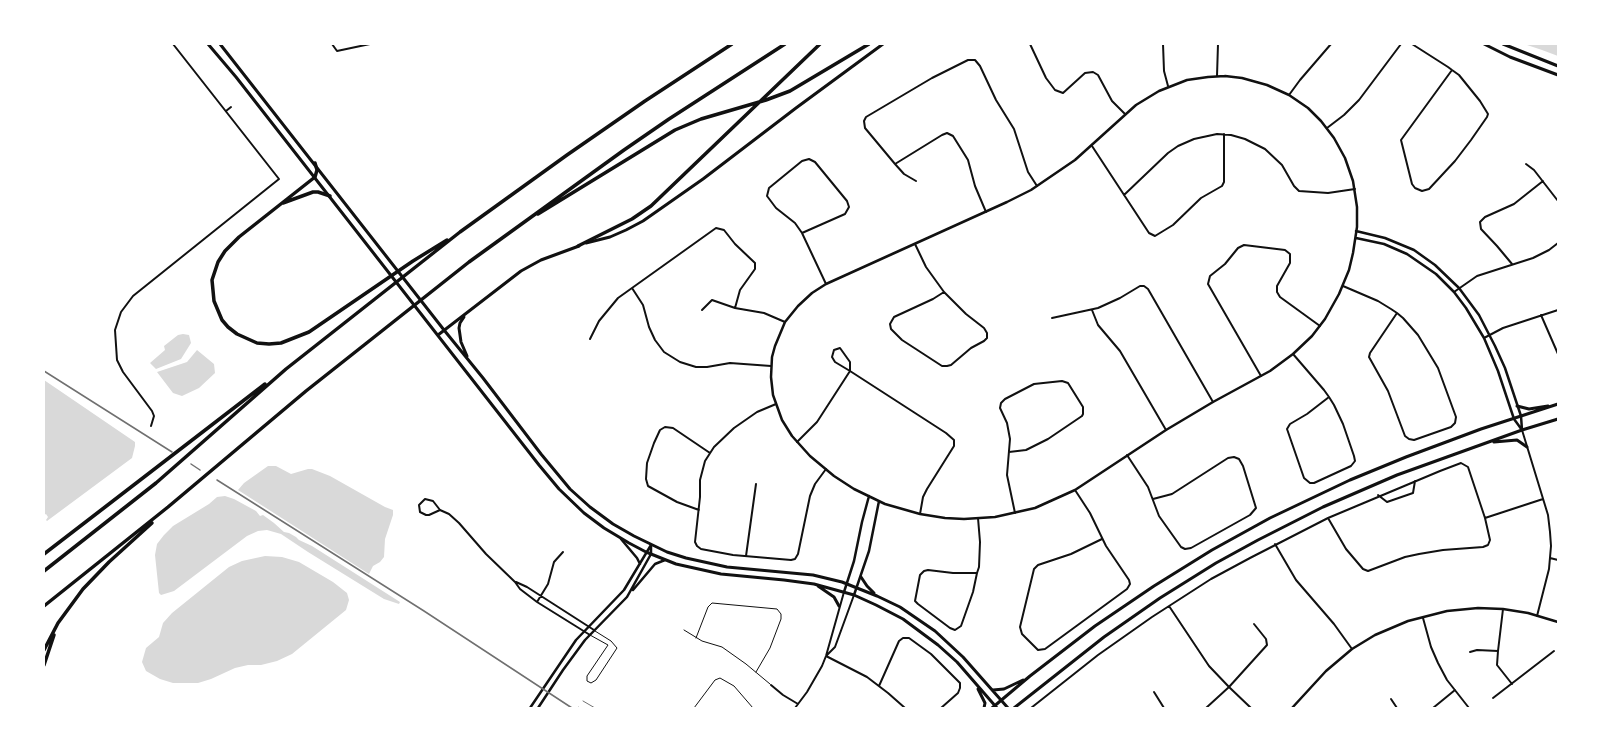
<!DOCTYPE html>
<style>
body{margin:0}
#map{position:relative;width:1602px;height:752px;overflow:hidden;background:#fff;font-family:Lato,sans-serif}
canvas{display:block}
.frame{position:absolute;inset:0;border:45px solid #fff;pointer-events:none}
</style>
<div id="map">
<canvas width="1602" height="752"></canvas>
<div class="frame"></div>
</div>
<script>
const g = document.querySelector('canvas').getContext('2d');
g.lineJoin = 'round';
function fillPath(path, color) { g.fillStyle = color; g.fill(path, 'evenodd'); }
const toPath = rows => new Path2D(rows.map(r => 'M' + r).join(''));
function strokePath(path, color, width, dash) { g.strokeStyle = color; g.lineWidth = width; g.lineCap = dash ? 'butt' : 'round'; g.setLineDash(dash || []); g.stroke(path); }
fillPath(toPath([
 [1524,44,1558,44,1558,56,1542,50],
 [183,334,189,335,191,343,181,359,156,369,150,363,165,350,164,346,178,335],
 [197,350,214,364,215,373,199,388,182,396,173,393,157,372,187,362],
 [44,380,135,442,135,446,132,458,47,521,46,520,48,517,46,514,44,515],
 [268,466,276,466,291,474,308,469,312,469,330,476,385,507,393,510,393,515,385,539,384,557,380,562,373,566,369,574,238,490,244,483],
 [225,496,234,499,256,511,260,516,263,515,274,523,284,532,289,533,296,537,299,540,312,546,400,602,399,604,384,599,308,552,281,534,267,530,258,531,247,536,174,591,161,595,159,593,155,555,157,544,164,535,173,526,209,504,217,497],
 [265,556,282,557,299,562,333,582,347,593,349,600,346,610,292,654,277,661,261,665,248,665,235,668,211,679,198,683,173,683,160,679,146,671,142,662,146,648,159,637,163,623,172,613,229,567,242,561]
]), '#d9d9d9');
strokePath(toPath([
 [684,630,702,641,722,647,746,664,770,684],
 [590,635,608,645,587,676,587,681,591,683,596,680,617,648,611,641,595,631],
 [696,638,708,607,712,603,777,609,781,614,781,619,770,648,756,672],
 [694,708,715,680,720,678,734,686,753,708]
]), '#111', 1);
strokePath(toPath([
 [332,44,337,51,370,44],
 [1030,44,1046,78,1055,90,1063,93,1085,73,1093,72,1098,75,1112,101,1125,114],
 [1163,44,1164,71,1168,86],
 [1412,44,1448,67,1452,70,1459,75,1480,101,1488,114,1487,117,1471,140,1455,161,1429,189,1422,191,1415,188,1412,184,1401,140,1452,70],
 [1217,76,1218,44],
 [1289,95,1300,80,1331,44],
 [226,111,231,107],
 [1327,128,1344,115,1359,100,1401,44],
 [1092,146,1149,233,1155,236,1173,225,1201,198,1222,186,1224,182,1224,134],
 [895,164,904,174,916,181],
 [1526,164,1534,170,1558,201],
 [1124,195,1168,153,1178,146,1194,139,1217,134,1231,135,1245,139,1265,149,1282,165,1294,186,1299,191,1328,193,1355,189],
 [986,212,975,186,968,160,953,136,947,133,942,135,895,164,865,128,864,121,866,117,932,78,968,60,975,60,980,66,996,100,1014,129,1028,172,1037,186],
 [802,233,845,214,849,207,847,201,815,162,809,159,802,161,769,188,767,196,776,208,795,223,802,233,826,284],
 [915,244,926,267,944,292,966,314,984,328,987,333,987,338,984,341,971,348,951,365,947,366,942,366,902,340,891,329,890,324,894,317,933,299,944,292],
 [1512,264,1497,246,1481,229,1480,222,1485,217,1514,204,1543,181],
 [1343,286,1378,301,1391,309,1397,313,1403,318,1418,335,1438,368,1456,417,1455,423,1451,427,1414,440,1409,439,1405,436,1388,391,1369,357,1370,353,1397,313],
 [632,288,643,305,649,327,655,340,664,352,680,362,696,367,707,367,730,363,771,366],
 [1454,292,1477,276,1533,258,1549,250,1558,243],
 [702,310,712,300,735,308,764,313,785,322],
 [1092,310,1098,325,1120,351,1166,430],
 [1541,315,1558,354],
 [1052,318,1098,308,1120,298,1140,286,1144,286,1148,289,1213,402],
 [1484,338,1503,328,1558,310],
 [590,339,599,321,618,298,716,228,724,230,735,244,755,263,755,269,740,290,735,308],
 [1293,354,1324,390,1329,397,1334,405,1343,424,1354,456,1355,461,1351,466,1314,483,1310,483,1304,478,1287,429,1290,424,1307,414,1329,397],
 [1261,376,1208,284,1210,276,1225,264,1238,248,1244,245,1285,250,1290,254,1290,263,1277,286,1277,292,1280,297,1320,326],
 [776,404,757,412,734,428,714,447,705,461,700,480,700,497,695,542,697,546,701,549,733,555,791,560,795,559,798,554,810,496,815,484,826,469],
 [151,426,154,416,152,411,123,372,117,360,115,330,121,312,133,296,279,179,173,44],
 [1522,430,1548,515,1550,532,1551,546,1549,569,1537,616],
 [797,442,817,422,850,371,850,362,840,348,834,350,832,357,835,362,850,371,946,433,954,440,954,446,927,489,923,497,920,514],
 [1009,452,1026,450,1048,439,1082,416,1083,414,1083,407,1068,383,1062,381,1034,384,1005,399,1001,403,1000,408,1007,423,1010,439,1007,475,1015,513],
 [1127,455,1148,487,1159,516,1181,547,1185,549,1191,548,1250,515,1256,508,1243,466,1239,459,1234,457,1228,458,1172,494,1153,499],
 [1075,490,1090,513,1106,546,1129,580,1130,584,1127,589,1045,649,1038,650,1022,634,1020,627,1034,569,1038,565,1071,554,1102,539],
 [1378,495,1387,502,1413,493,1415,481],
 [440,510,429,515,426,515,420,512,419,505,425,499,433,501,440,510,449,514,459,523,486,554,515,582,520,589,537,602,590,635],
 [699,510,677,502,648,486,646,479,647,463,654,443,660,430,665,427,673,428,710,453],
 [1485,518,1543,499],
 [1275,544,1296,580,1334,624,1352,649],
 [746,556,756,484],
 [1550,558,1558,560],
 [977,573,953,573,928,570,924,571,920,575,915,601,918,604,950,628,955,630,961,626,973,592,977,573,979,567,980,542,978,518],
 [516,582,527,587,594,630],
 [537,602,548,584,554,562,563,552],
 [1169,606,1209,666,1229,687,1251,708],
 [1423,618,1431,647,1438,663,1447,680,1469,708],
 [1498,651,1497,665,1512,684],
 [1470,652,1477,650,1498,651,1503,609],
 [827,655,835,647,854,595],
 [826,656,867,677,888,693,905,708],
 [771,685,783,695,798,704],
 [879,686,899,641,903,638,909,638,931,654,960,683,960,688,958,693,941,708],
 [1154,692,1164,708],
 [1493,698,1554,651],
 [1391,699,1397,708],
 [795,708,807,692,822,666,826,656,844,592],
 [1031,708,1098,655,1152,617,1211,579,1250,558,1328,518,1440,471,1461,463,1468,467,1485,518,1490,540,1488,545,1483,547,1443,550,1419,554,1405,557,1368,571,1363,569,1346,549,1328,518],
 [1206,708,1229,687,1267,645,1266,639,1254,624],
 [1433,708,1455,690]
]), '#111', 2);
strokePath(toPath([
 [1225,76,1242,78,1267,85,1289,95,1308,108,1321,121,1334,138,1345,158,1353,181,1357,207,1357,227,1353,253,1349,270,1339,294,1325,319,1312,336,1293,354,1270,371,1213,402,1166,430,1075,490,1035,508,995,517,964,519,945,518,920,514,885,504,854,489,834,476,810,456,792,436,782,420,773,395,771,377,772,357,775,346,785,322,798,306,812,293,826,284,1007,202,1031,190,1075,160,1136,105,1159,91,1187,80,1208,77,1225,76],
 [1356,231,1385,238,1414,250,1435,265,1459,288,1479,315,1495,346,1505,368,1521,416,1522,430],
 [1356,238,1384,244,1407,254,1436,274,1454,292,1466,308,1484,338,1498,371,1514,419,1522,430],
 [621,539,637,558,640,564],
 [633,590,655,564,665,560],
 [844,592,854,561,862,522,869,496],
 [854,595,869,551,879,501],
 [530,708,576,640,624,590,651,545],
 [538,708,563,670,585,640,627,597,651,554,651,546],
 [1292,708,1326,671,1352,649,1375,635,1408,621,1447,611,1478,608,1503,609,1528,613,1558,622]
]), '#111', 2.5);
strokePath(toPath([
 [208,44,236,77,539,465,559,489,584,513,604,528,629,543,646,552,676,564,721,574,784,580,814,584,854,595,876,605,903,619,938,645,957,662,997,708],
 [220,44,444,330,483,378,541,454,570,489,590,507,613,524,634,536,667,552,686,558,727,567,813,575,842,582,877,596,900,607,935,631,963,657,1008,708],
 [1484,44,1510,57,1558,75],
 [1503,44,1558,66],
 [586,243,610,237,626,230,643,221,703,179,796,108,883,44],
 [464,317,460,323,459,328,461,342,467,356],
 [438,335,521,271,541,260,579,246],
 [1517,406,1529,409,1548,406],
 [1494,442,1517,440,1527,447],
 [861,577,867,586,874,593],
 [818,586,834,597,839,606],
 [978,689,985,703,984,708],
 [993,690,1004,689,1023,680],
 [992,708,1030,676,1095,626,1154,586,1212,550,1270,518,1350,480,1406,457,1481,429,1558,404],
 [1014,708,1104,637,1160,598,1216,563,1258,540,1323,507,1397,475,1522,430,1558,419]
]), '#111', 3);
strokePath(toPath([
 [315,163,317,170,315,177,239,237,225,251,218,262,212,280,214,301,222,320,228,327,237,334,257,343,269,344,281,343,309,332,413,261,447,240],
 [283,203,313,192,318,192,330,196],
 [538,214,675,130,701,119,766,100,790,91,869,44],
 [578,246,632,219,651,206,820,44],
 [44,554,265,384],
 [44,571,156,483,286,369,460,232,567,155,645,101,732,44],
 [44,606,168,507,306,391,469,262,624,150,669,119,785,44],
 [44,650,58,623,83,589,109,562,152,523],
 [44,665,54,635]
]), '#111', 3.5);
strokePath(toPath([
 [583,701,595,708],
 [579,707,580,708]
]), '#707070', 1);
strokePath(toPath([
 [44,371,172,452],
 [191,464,200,470],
 [217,480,424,611,572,708]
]), '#707070', 1.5);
</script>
